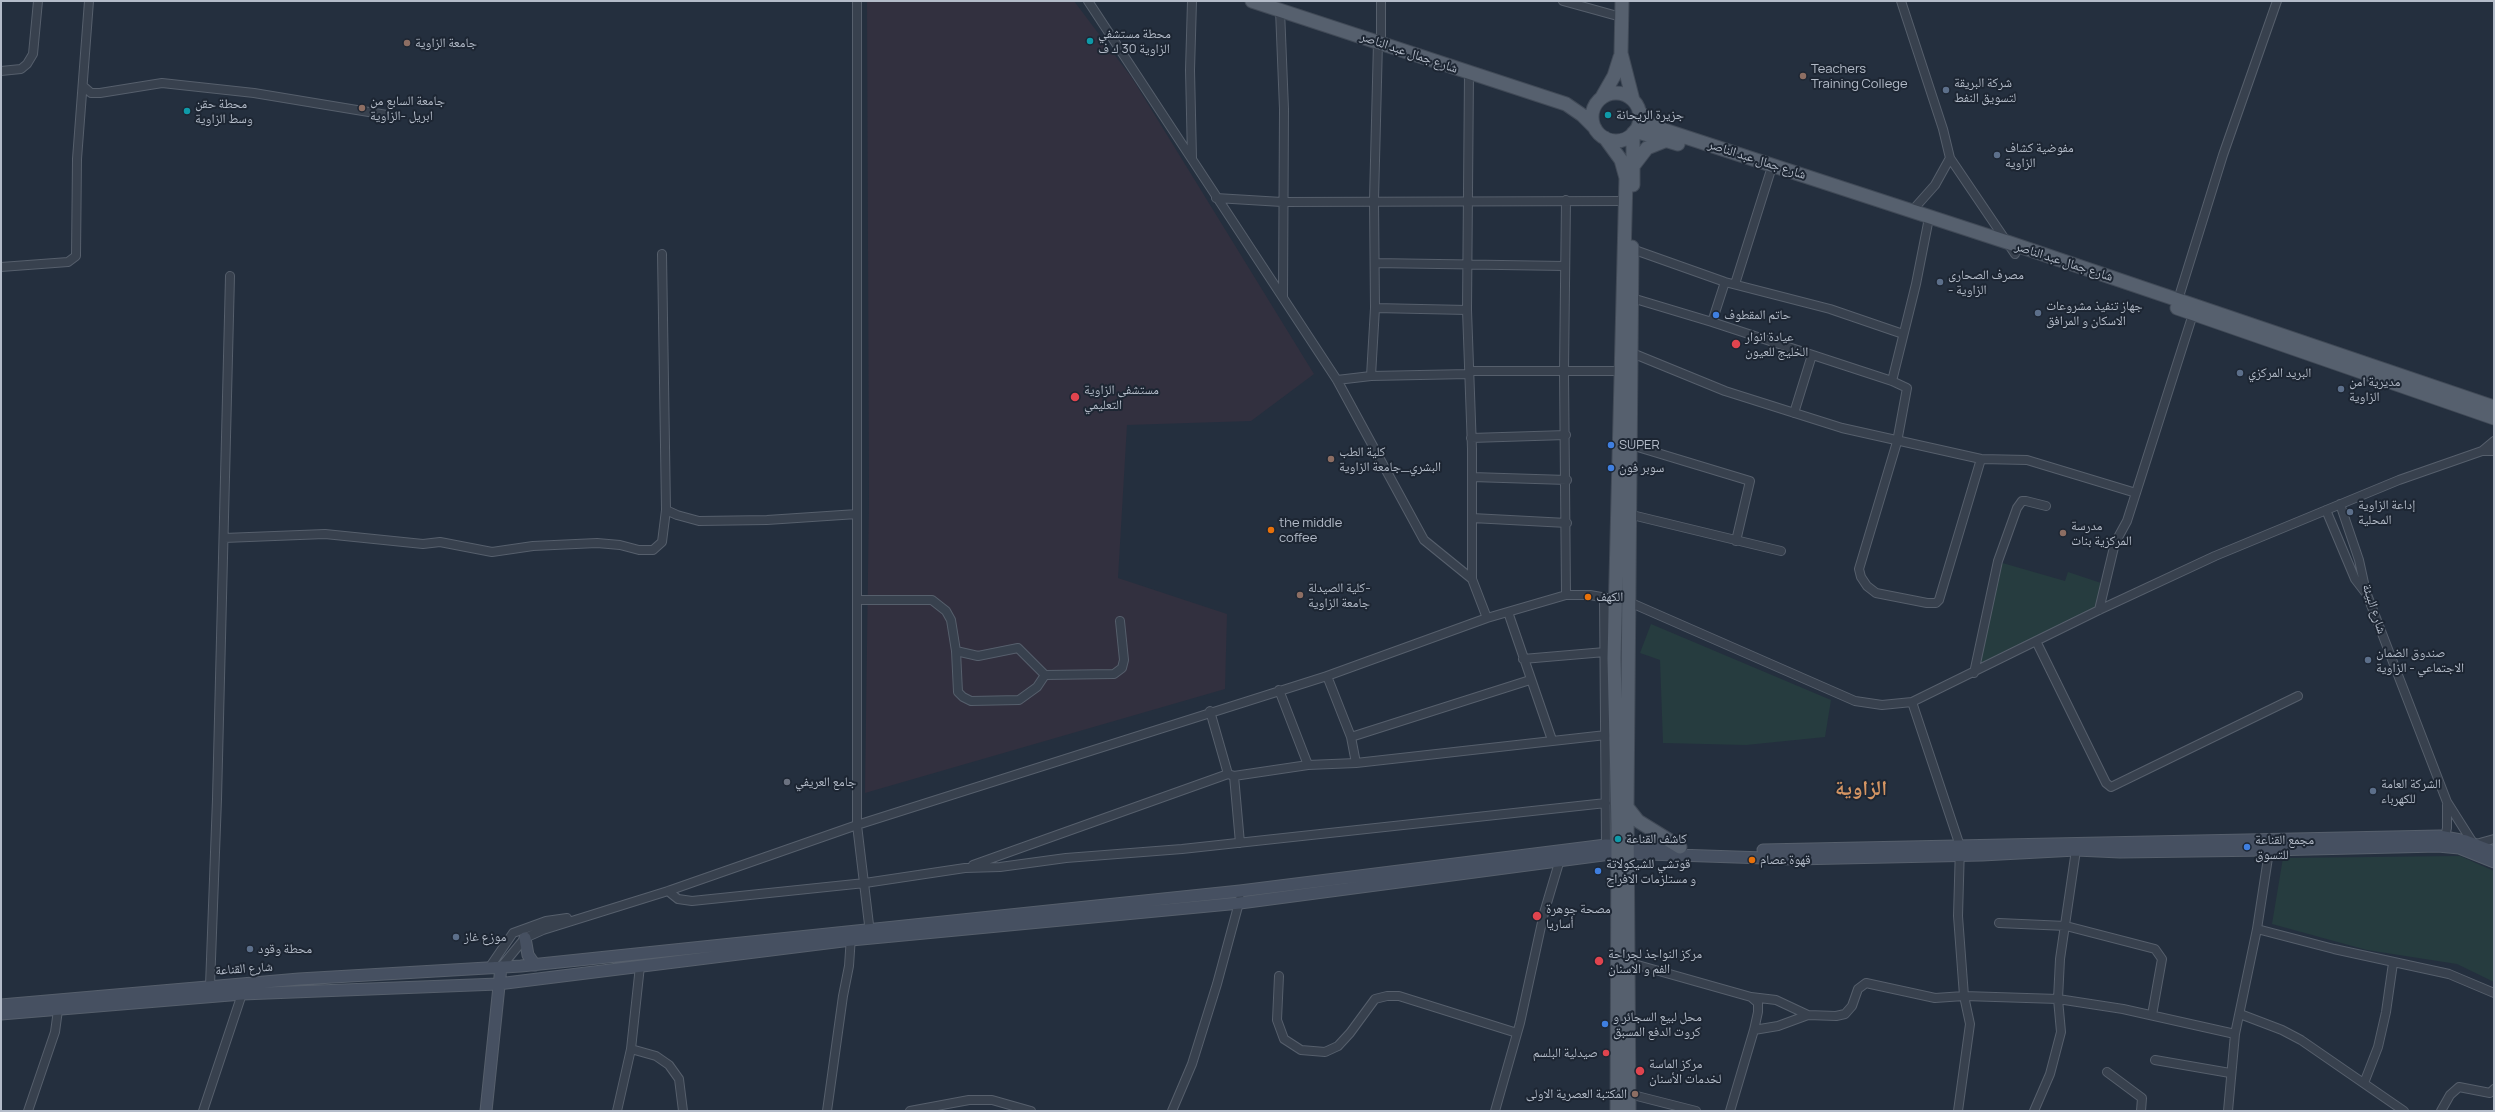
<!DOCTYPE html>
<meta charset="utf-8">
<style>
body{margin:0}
#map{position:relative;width:2495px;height:1112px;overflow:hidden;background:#242f3e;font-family:Manrope,sans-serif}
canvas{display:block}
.frame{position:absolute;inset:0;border:2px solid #b4bcc9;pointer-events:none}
</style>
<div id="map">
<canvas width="2495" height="1112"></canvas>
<div class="frame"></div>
</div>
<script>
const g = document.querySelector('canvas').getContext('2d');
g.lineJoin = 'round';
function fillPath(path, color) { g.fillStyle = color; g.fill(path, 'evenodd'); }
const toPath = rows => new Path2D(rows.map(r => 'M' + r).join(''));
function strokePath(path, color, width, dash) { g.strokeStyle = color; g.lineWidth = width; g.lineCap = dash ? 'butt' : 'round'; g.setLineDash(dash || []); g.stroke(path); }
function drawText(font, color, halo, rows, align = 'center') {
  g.font = font + ' Manrope,"Noto Naskh Arabic",sans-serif'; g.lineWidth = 4; g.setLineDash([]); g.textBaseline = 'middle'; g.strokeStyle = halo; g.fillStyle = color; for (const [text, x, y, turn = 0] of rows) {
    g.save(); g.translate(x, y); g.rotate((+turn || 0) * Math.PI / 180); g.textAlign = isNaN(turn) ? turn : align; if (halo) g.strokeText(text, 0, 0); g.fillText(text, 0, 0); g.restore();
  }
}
fillPath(toPath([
 [867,1,1074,1,1132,78,1314,374,1251,421,1127,425,1118,578,1227,614,1225,689,865,793,869,499]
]), '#32303f');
fillPath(toPath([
 [1999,562,2065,581,2068,572,2104,584,2098,609,1974,673],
 [1651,624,1831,700,1825,737,1746,745,1663,743,1660,660,1640,653],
 [2460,856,2494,871,2494,982,2457,964,2367,950,2272,924,2283,858]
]), '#263c3f');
const street = toPath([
 [857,1,857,825,870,933],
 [1088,1,1337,380,1424,540,1472,579,1487,618],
 [1381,1,1381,43],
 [1563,1,1621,17],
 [1901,1,1943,129,1950,158,2015,254],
 [1280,10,1284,109,1283,296],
 [1,71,21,69,27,64,33,54,38,1],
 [1469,73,1467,310,1472,449,1472,579],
 [83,86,91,93,100,93,162,83,254,93,393,116],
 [1192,158,1190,70,1192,1],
 [1216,198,1282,202,1625,201],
 [1566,200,1564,371,1566,595],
 [1911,212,1935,185,1950,158],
 [1632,249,1725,282,1830,309,1903,334],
 [662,254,666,510,677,515,699,521,767,520,857,514],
 [1375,263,1565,266],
 [1,267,68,262,76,256,77,159,89,1],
 [1735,284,1770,173],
 [1632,298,1712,322,1892,381,1907,388,1897,442,1859,569,1861,577,1867,586,1876,593,1927,603,1936,603,1939,600,1981,459],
 [2177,303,2223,155,2277,1],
 [1375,308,1467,310],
 [1712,322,1725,282],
 [1632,353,1725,391,1842,428,1981,459,2027,460,2136,493],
 [1469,371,1620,371],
 [1371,376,1375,308,1374,200,1378,42],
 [1337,380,1371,376,1469,374],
 [1892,381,1916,284,1929,218],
 [1794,413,1812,355],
 [1471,438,1566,435],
 [1631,445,1750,481,1736,541],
 [2482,451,2494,451],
 [1472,477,1567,480],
 [2340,504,2359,560,2366,592,2447,802,2473,843],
 [2326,510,2355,579,2365,592],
 [1632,515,1781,551],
 [1472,518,1567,523],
 [224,538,325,534,423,544,440,542,492,552,533,546,597,543,620,545,639,550,653,550,662,542,666,510],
 [1604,598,1606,845],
 [857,600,932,600,946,611,951,620,956,651,978,656,1018,648,1045,675,1114,674,1122,668,1124,660,1120,621],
 [2099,610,2115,543,2127,521,2193,314],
 [1508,612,1552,740],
 [2036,641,2106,783,2111,787,2298,696],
 [956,651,958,692,963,697,971,701,1019,700,1037,687,1045,675],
 [1523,659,1605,652],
 [1974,673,1998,561,2017,508,2022,501,2026,501,2046,506],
 [1327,676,1351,737,1356,763],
 [1279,690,1308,765],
 [1210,711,1228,774],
 [1351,737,1530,680],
 [1234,776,1240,843],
 [2445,837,2447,828,2447,805],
 [2476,844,2494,839],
 [973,865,1228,774,1234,776,1308,765,1356,763,1606,735],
 [668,891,678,899,692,901,865,883,965,868,1000,867,1066,858,1182,849,1606,803],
 [1999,923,2066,926,2155,949,2162,959,2152,1015],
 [2257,929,2334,949,2449,974,2494,993],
 [1627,962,1751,997,1758,1003,1758,1012,1754,1030,1730,1111],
 [501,967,525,938,543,930,668,891,857,825,1327,676,1487,618,1566,595,1590,595,1629,602,1855,701,1882,705,1912,702,2099,610,2215,556,2399,480,2482,451,2494,441],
 [489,968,513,933,546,921,567,918],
 [1279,976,1277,1020,1284,1039,1301,1050,1325,1052,1338,1046,1350,1033,1375,999,1387,996,1399,996,1517,1033],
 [210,986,217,799,230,276],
 [1751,997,1776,1000,1808,1015],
 [2240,1014,2282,1030,2301,1040,2404,1111],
 [1754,1030,1778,1026,1808,1015,1836,1016,1845,1014,1852,1006,1858,989,1866,983,1935,998,1964,996,1958,916,1960,846,1912,702],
 [631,1049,656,1056,669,1065,679,1079,683,1111],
 [2155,1060,2230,1073],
 [2107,1072,2142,1098,2141,1111],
 [2364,1083,2378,1047,2386,1012,2393,963],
 [1629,1094,1696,1111],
 [28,1111,55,1032,58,1010],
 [203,1111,242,994],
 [617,1111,631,1049,640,966],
 [827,1111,843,996,849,966,851,936],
 [910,1111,969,1100,992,1100,1031,1111],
 [1172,1111,1192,1064,1217,984,1240,899],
 [1495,1111,1520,1023,1544,913,1561,856],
 [1958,1111,1970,1024,1964,996,2058,999,2123,1009,2235,1034],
 [2034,1111,2050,1074,2061,1032,2058,999,2060,959,2076,850],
 [2228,1111,2235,1034,2257,929,2270,845],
 [2441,1111,2450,1095,2459,1087,2490,1093,2494,1089]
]);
const secondary = toPath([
 [1763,850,2439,836,2466,841,2494,852],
 [525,938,528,955,535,965],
 [1,1005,299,979,521,966,1240,891,1606,845,1680,847],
 [1,1014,242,994,498,984,851,940,1240,903,1618,853,1794,859,1982,855,2076,850,2120,852,2269,850,2438,846,2459,848,2494,862],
 [486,1111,501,967]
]);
const primary = toPath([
 [1252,1,1566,104,1582,115,1595,128],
 [1622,1,1621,53,1633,100],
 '1592 117a24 24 0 1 1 48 0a24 24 0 1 1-48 0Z',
 [1602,97,1614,76,1620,57],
 [1639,111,1649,123,1664,130,2010,243,2494,407],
 [1635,131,1678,144],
 [1605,138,1621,160,1626,178,1614,658,1618,825,1617,1111],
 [1634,165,1647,148,1667,140],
 [1633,185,1633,133],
 [2177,308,2494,418],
 [1627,807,1638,821,1680,847],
 [1629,1111,1627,807,1632,247]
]);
strokePath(street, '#565f6c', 10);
strokePath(secondary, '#565f6c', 13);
strokePath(primary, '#414a57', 15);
strokePath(street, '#38414e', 8);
strokePath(secondary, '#465061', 11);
strokePath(primary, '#56606e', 13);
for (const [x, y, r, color] of [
 [1090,41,4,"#0f9aa8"],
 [407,43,4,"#8d6e63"],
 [1803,76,4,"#8d6e63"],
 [1946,90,4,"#5c6f8a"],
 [362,108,4,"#8d6e63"],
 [187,111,4,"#0f9aa8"],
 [1608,115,4,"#0f9aa8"],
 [1997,155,4,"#5c6f8a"],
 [1940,282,4,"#5c6f8a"],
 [2038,313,4,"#5c6f8a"],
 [1716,315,4,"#3f7fe0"],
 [1736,344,5,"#e0444e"],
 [2240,373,4,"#5c6f8a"],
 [2341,389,4,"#5c6f8a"],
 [1075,397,5,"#e0444e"],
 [1611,445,4,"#3f7fe0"],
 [1331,459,4,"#8d6e63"],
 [1611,468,4,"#3f7fe0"],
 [2350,512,4,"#5c6f8a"],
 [1271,530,4,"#e8710a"],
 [2063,533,4,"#8d6e63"],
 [1300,595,4,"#8d6e63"],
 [1588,597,4,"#e8710a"],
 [2368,660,4,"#5c6f8a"],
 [787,782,4,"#6b7280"],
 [2373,791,4,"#5c6f8a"],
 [1618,839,4,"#0f9aa8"],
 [2247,847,4,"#3f7fe0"],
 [1752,860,4,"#e8710a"],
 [1598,871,4,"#3f7fe0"],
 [1537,916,5,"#e0444e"],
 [456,937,4,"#5c6f8a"],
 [250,949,4,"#5c6f8a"],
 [1599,961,5,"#e0444e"],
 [1605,1024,4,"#3f7fe0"],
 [1606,1053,4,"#e0444e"],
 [1640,1071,5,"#e0444e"],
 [1635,1094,4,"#8d6e63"]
]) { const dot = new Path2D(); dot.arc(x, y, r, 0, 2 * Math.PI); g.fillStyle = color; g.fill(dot); strokePath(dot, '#1d2633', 1.5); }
drawText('13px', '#b4bcc9', '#1d2633', [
 ["محطة مستشفي",1098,34],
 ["الزاوية 30 ك ف",1098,49],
 ["جامعة الزاوية",415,43],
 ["Teachers",1811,69],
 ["Training College",1811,84],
 ["شركة البريقة",1954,83],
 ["لتسويق النفط",1954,98],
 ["جامعة السابع من",370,101],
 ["ابريل -الزاوية",370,116],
 ["محطة حقن",195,104],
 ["وسط الزاوية",195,119],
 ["جزيرة الريحانة",1616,115],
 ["مفوضية كشاف",2005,148],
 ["الزاوية",2005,163],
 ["مصرف الصحارى",1948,275],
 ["- الزاوية",1948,290],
 ["جهاز تنفيذ مشروعات",2046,306],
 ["الاسكان و المرافق",2046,321],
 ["حاتم المقطوف",1724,315],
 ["عيادة انوار",1745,337],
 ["الخليج للعيون",1745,352],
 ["البريد المركزي",2248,373],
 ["مديرية امن",2349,382],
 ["الزاوية",2349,397],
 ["مستشفى الزاوية",1084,390],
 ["التعليمي",1084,405],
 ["SUPER",1619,445],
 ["كلية الطب",1339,452],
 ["البشري_جامعة الزاوية",1339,467],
 ["سوبر فون",1619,468],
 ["إداعة الزاوية",2358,505],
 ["المحلية",2358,520],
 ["the middle",1279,523],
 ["coffee",1279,538],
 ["مدرسة",2071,526],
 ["المركزية بنات",2071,541],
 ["كلية الصيدلة-",1308,588],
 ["جامعة الزاوية",1308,603],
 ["الكهف",1596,597],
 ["صندوق الضمان",2376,653],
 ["الاجتماعي - الزاوية",2376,668],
 ["جامع العريفي",795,782],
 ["الشركة العامة",2381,784],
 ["للكهرباء",2381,799],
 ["كاشف القناعة",1626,839],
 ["مجمع القناعة",2255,840],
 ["للتسوق",2255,855],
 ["قهوة عصام",1760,860],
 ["قوتشي للشيكولاتة",1606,864],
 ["و مستلزمات الافراح",1606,879],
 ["مصحة جوهرة",1546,909],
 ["أساريا",1546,924],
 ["موزع غاز",464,937],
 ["محطة وقود",258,949],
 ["مركز النواجذ لجراحة",1608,954],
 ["الفم و الاسنان",1608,969],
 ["محل لبيع السجائر و",1613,1017],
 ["كروت الدفع المسبق",1613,1032],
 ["صيدلية البلسم",1598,1053,"right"],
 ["مركز الماسة",1649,1064],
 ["لخدمات الأسنان",1649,1079],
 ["المكتبة العصرية الاولى",1627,1094,"right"]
], 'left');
drawText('13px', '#b4bcc9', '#1d2633', [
 ["شارع جمال عبد الناصر",1409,53,19],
 ["شارع جمال عبد الناصر",1757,160,18],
 ["شارع جمال عبد الناصر",2064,262,18],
 ["شارع البيئة",2374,609,72],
 ["شارع القناعة",244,969,-4]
]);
drawText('bold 21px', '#d59563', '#1d2633', [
 ["الزاوية",1861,789]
]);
</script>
